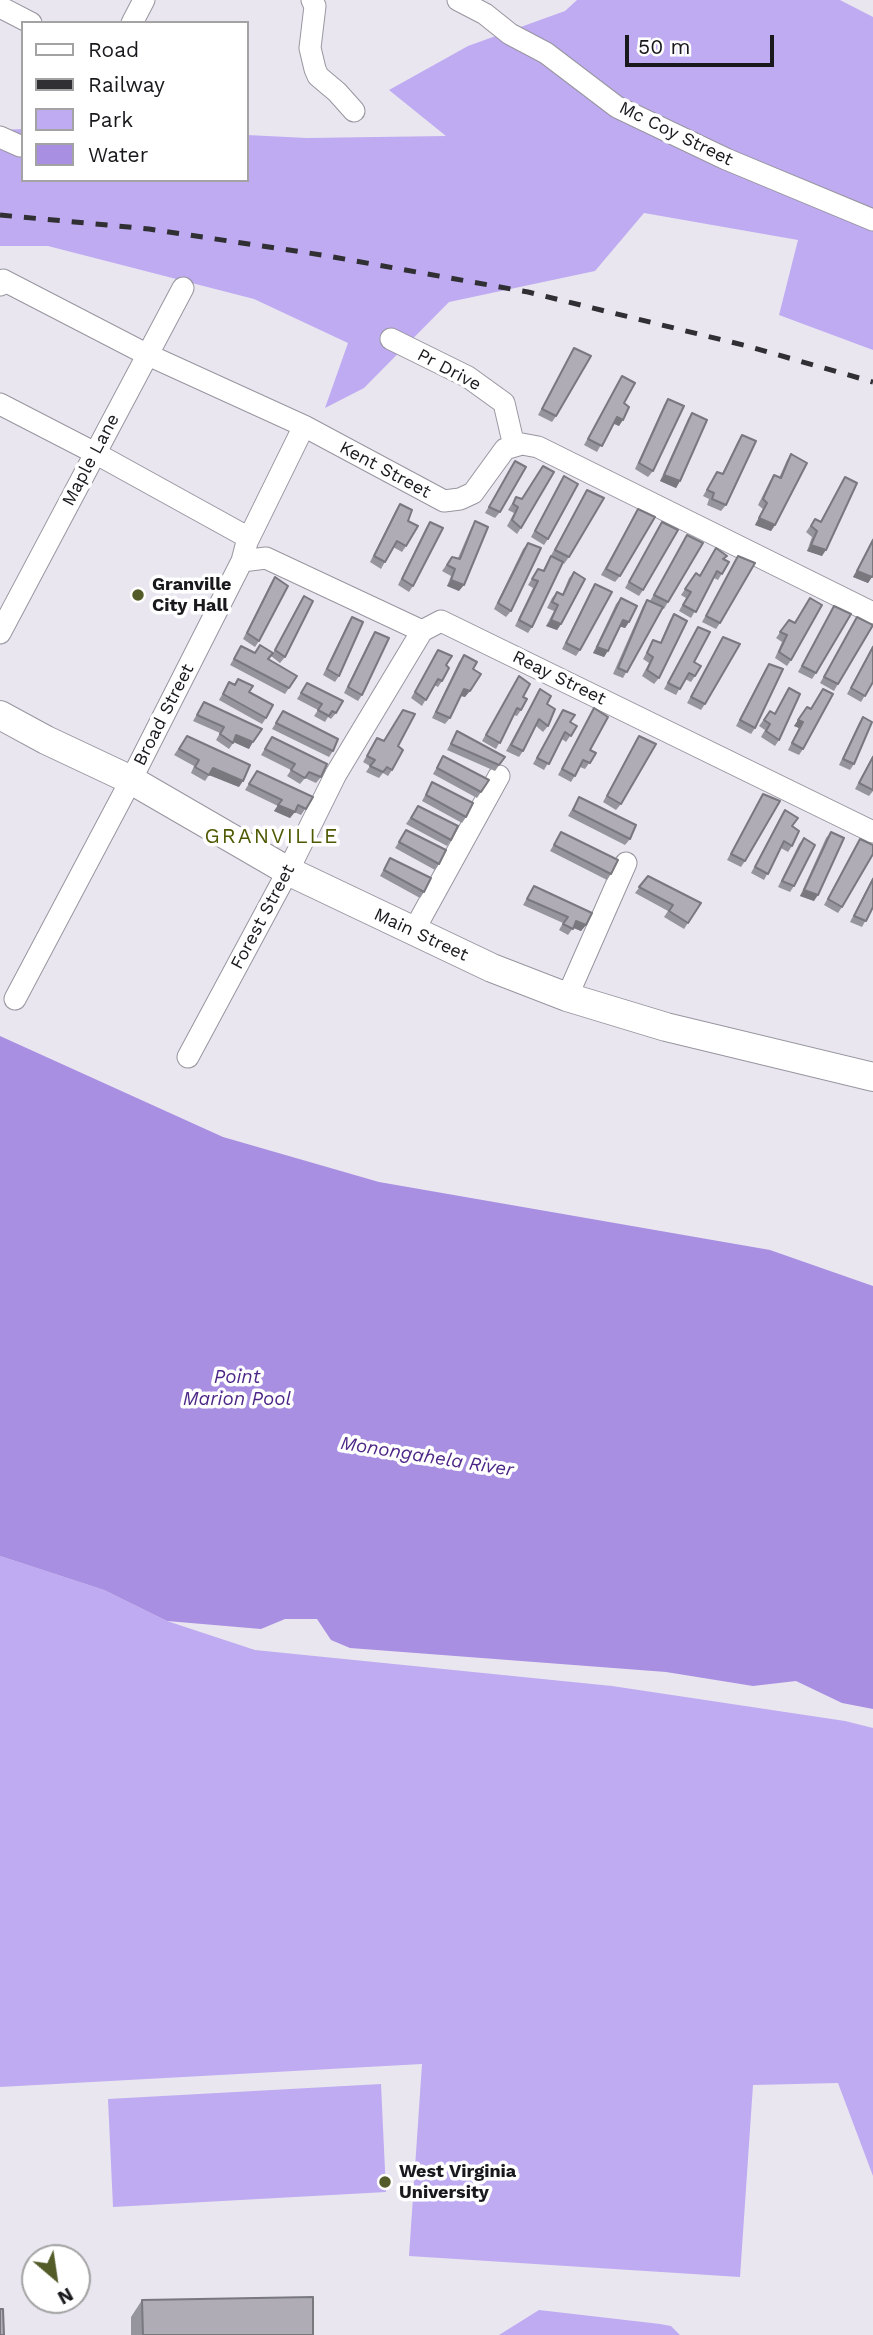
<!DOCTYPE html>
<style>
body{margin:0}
#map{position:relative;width:873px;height:2335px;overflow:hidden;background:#e9e6f0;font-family:"Work Sans",sans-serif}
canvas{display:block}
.legend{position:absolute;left:21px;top:21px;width:228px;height:161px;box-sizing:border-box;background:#fff;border:2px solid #a3a3a4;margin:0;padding:9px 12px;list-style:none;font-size:21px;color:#19181c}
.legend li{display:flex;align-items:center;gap:14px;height:35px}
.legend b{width:35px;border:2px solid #a3a3a4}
.north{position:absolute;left:21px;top:2244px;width:70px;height:70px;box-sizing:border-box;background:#fff;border:2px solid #a3a3a4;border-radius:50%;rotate:151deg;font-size:19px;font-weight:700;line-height:28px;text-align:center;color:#19181c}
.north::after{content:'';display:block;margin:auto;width:24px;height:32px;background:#535b29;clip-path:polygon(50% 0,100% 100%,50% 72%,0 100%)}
.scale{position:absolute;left:625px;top:35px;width:149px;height:32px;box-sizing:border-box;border:4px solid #19181c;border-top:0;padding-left:9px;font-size:21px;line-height:24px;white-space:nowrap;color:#19181c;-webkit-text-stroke:5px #fff;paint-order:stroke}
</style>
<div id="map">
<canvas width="873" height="2335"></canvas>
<ul class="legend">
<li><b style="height:9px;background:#fff"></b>Road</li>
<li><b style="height:9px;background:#302f33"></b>Railway</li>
<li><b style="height:19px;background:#bfabf1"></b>Park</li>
<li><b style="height:19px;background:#a88fe2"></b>Water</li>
</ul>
<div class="north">N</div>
<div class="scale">50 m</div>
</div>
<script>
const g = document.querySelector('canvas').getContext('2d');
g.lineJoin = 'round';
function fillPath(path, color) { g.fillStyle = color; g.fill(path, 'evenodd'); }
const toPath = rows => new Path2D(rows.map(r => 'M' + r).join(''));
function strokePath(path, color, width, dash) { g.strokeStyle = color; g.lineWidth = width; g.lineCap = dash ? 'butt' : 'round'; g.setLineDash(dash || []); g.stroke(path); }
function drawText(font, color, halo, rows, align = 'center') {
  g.font = font + ' "Work Sans",sans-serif'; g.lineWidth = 7; g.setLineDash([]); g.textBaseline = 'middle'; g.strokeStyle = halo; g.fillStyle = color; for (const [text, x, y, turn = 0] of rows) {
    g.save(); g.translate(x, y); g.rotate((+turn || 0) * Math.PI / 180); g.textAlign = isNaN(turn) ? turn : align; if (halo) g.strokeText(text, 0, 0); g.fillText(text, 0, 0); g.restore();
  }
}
fillPath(toPath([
 [577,0,840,0,873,17,873,350,779,315,798,240,644,213,595,271,449,302,364,388,325,408,348,343,254,299,48,246,0,246,0,130,23,129,23,180,247,180,247,135,307,138,446,136,389,90,468,46,565,11],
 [0,1556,104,1590,167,1621,255,1650,612,1686,845,1721,873,1728,873,2176,838,2083,753,2085,740,2277,409,2256,422,2064,0,2087],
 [381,2084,386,2192,113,2207,108,2099],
 [539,2310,660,2324,671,2326,680,2335,499,2335]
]), '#bfabf1');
fillPath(toPath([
 [0,1036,223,1137,379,1182,770,1250,873,1286,873,1709,842,1703,796,1681,753,1686,666,1672,350,1648,331,1640,317,1619,285,1619,261,1629,167,1621,104,1590,0,1556]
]), '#a88fe2');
const minor = toPath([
 [312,0,315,6,310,48,315,69,318,76,337,92,354,111],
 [458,0,485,14,510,34,546,53,617,107,726,159,873,220],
 [0,7,31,23],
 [132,23,144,0],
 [0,137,20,146],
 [0,285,3,280,146,354,304,426,444,501,460,499,473,493,505,449,522,444,538,447,873,613],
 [391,339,468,377,504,403,514,446],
 [0,404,95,453,249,538],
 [242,561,266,558,422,631,441,621,873,832],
 [0,633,183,288],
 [413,932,499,776],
 [567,997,626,863],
 [15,999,131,780,242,561,247,542,304,426],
 [188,1057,288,871,336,774,422,631]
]);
const major = toPath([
 [0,715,46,740,131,780,288,871,492,968,567,997,666,1027,873,1077]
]);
strokePath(minor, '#98959f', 23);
strokePath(major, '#98959f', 30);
strokePath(minor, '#fff', 21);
strokePath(major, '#fff', 28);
strokePath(toPath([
 [0,215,149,229,322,255,528,292,747,346,873,382]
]), '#302f33', 5, [12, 12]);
fillPath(toPath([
 [574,348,556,416,552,422,538,415],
 [622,376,624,403,619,426,613,423,597,452,584,445],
 [668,399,653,471,648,477,635,469,664,405],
 [692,413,680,481,676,488,660,481,688,419],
 [742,435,726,505,721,511,707,505,709,499,703,496,717,472,722,474,738,441],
 [791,454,775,525,771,531,755,525,763,509,758,505,770,481,774,475,779,478,787,460],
 [515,461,500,512,495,518,485,513],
 [564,476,548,539,544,545,531,537],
 [845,477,822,556,807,551,812,537,806,532,815,519,820,522],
 [587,490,569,557,564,564,563,563,532,627,528,633,515,626,533,588,528,585,538,569,543,570],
 [516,497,521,528,517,534,507,526,514,513,508,510],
 [400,504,408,521,406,546,402,552,393,547,381,569,370,562,396,510],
 [638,509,620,576,615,582,601,575],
 [475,521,459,591,447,586,451,576,442,571,452,557,458,558,471,528],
 [430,522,413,586,409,592,398,585,426,528],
 [662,522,643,590,639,596,625,588],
 [687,535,668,602,664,609,662,608,623,678,613,674,643,606,647,600,650,601],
 [873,538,873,575,868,583,853,577],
 [528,543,511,611,506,617,494,609,523,549],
 [716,548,724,560,729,562,718,580,714,578,691,618,679,611,686,598,681,595,696,573,700,575],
 [738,556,720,623,716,629,702,622],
 [574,572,561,624,557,630,546,626,554,611,547,608,552,598,557,592,562,595,569,578],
 [275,577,259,641,255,647,243,639,271,583],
 [595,584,580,650,576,656,562,649,591,590],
 [304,596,285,657,280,663,271,656,268,659,297,676,285,694,230,665,241,646,255,653,273,653],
 [621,598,629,622,625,628,620,626,604,657,593,653,616,604],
 [810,598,791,660,787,666,775,658,782,642,776,638,789,620,794,623],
 [834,606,816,673,812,679,798,672],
 [674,614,659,678,654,684,642,676,649,663,643,659,653,640,660,643,670,620],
 [352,617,339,676,335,682,323,675,348,623],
 [857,617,838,684,834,691,820,683],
 [698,627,694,662,695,676,691,682,685,679,676,695,664,689],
 [375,632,362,695,358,701,344,693,371,638],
 [723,637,705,704,701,710,687,703],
 [873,645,873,682,861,702,847,694],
 [438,650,446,665,442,681,438,687,434,685,422,706,411,698],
 [464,655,473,669,465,697,460,696,450,718,445,724,432,718,459,662],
 [769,664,755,728,751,734,736,726,765,670],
 [519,676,523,697,521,710,517,716,514,715,496,749,482,741],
 [238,679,249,692,266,718,262,724,219,700,229,682,234,684],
 [307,683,336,713,331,719,328,717,325,722,314,716,318,710,297,699],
 [789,688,779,740,775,746,761,737,765,730,759,726,770,711,775,713],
 [540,689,547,704,548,726,543,732,536,726,523,751,519,757,506,751],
 [823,689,803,749,799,755,788,750,799,728,794,726,807,707,811,708],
 [204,702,249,749,234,742,229,749,216,740,220,733,193,721],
 [594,708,590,750,596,753,585,769,580,767,571,782,558,775],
 [403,710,398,746,392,770,388,776,383,773,379,778,366,772,370,766,363,762,377,738,384,740],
 [563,710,570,722,577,726,566,742,562,739,544,770,533,764],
 [283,711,333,751,329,757,272,729],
 [863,717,854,764,850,770,839,765,859,723],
 [457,731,505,757,495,771,447,750],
 [187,736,239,787,209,775,205,781,191,773,194,766,174,755],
 [639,736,621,804,616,810,603,802],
 [272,737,321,777,316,783,305,778,300,784,287,776,291,770,261,755],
 [873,755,873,791,869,796,855,789],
 [443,756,489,780,477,798,433,774],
 [257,771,313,797,301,815,294,812,290,818,274,811,278,806,245,790],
 [432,782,466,817,462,823,422,801],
 [763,794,745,861,741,867,727,860],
 [579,797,630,839,625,845,568,816],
 [418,806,451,840,447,846,406,824],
 [785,810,792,826,792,846,788,852,781,848,764,880,751,873,781,816],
 [406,830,439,864,435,870,395,848],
 [561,832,611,874,607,880,550,851],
 [831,832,814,901,800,896,826,838],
 [804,838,794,886,790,892,778,887,799,844],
 [860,839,842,907,838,913,824,905],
 [390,858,424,892,420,898,380,876],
 [648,876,701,903,684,929,664,917,668,911,635,893],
 [873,877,873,907,862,927,850,922],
 [534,886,586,925,581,931,573,928,568,935,559,930,563,923,523,905],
 [142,2300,313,2335,131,2335,131,2317]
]), '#96949d');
fillPath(toPath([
 [617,417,623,420,619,426,612,423],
 [664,475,680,481,676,488,660,481],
 [759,518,775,525,771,531,755,525],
 [811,545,826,550,822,556,807,551],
 [857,571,872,577,868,583,853,577],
 [451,580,464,585,459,591,447,586],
 [551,620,561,624,557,630,546,626],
 [623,620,629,622,625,628,618,626],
 [597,647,608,651,604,657,593,653],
 [464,689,470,691,465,697,459,695],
 [798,720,803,722,799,728,794,726],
 [236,735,253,742,249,749,231,741],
 [213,768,243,781,239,787,209,775],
 [278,805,295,812,290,818,274,811],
 [804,890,818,895,814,901,800,896],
 [576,921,586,925,581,931,572,927]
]), '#7a787f');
const building = toPath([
 [574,348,591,356,556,416,542,409,574,348],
 [622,376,635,383,624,403,629,407,623,420,617,417,602,446,588,439,622,376],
 [668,399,684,406,653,471,639,463,668,399],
 [692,413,707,420,680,481,664,475,692,413],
 [742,435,756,441,726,505,712,499,714,493,707,490,717,472,723,474,742,435],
 [791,454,807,463,775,525,759,518,767,503,763,499,774,475,781,478,791,454],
 [515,461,526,467,500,512,489,507,515,461],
 [543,466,554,472,521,528,512,520,518,507,513,504,516,497,522,499,543,466],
 [564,476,578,484,548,539,535,531,564,476],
 [845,477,857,483,826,550,811,545,817,531,811,526,815,519,821,522,845,477],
 [587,490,604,498,569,557,555,550,587,490],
 [400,504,412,510,408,521,418,526,406,546,397,541,385,562,374,556,400,504],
 [638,509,655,517,620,576,606,569,638,509],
 [475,521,488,527,464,585,451,580,455,569,447,565,452,557,460,559,475,521],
 [430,522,443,528,413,586,402,579,430,522],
 [662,522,678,530,643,590,629,582,662,522],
 [687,535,703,543,668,602,654,595,687,535],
 [873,540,873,575,872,577,857,571,873,540],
 [528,543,541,548,511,611,498,603,528,543],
 [716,548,727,556,723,559,729,562,722,574,717,571,696,612,683,605,691,592,685,589,696,573,700,576,716,548],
 [551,556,563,562,532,627,519,620,538,581,532,579,538,569,544,571,551,556],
 [738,556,755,563,720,623,706,616,738,556],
 [574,572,585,579,561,624,551,620,558,605,552,602,557,592,563,595,574,572],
 [275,577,288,586,259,641,247,633,275,577],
 [595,584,612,592,580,650,566,643,595,584],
 [304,596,313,601,285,657,275,650,304,596],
 [621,598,637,606,629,622,623,620,608,651,597,647,621,598],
 [810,598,822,605,791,660,779,652,787,635,780,632,789,620,795,623,810,598],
 [647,600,663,607,627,672,618,668,647,600],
 [834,606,851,614,816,673,802,666,834,606],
 [674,614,687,621,659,678,647,670,653,657,647,653,653,640,661,643,674,614],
 [352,617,363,622,339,676,327,669,352,617],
 [857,617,873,625,838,684,824,677,857,617],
 [698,627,710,632,694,662,701,666,695,676,689,673,680,689,668,683,698,627],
 [375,632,389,638,362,695,348,687,375,632],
 [723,637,740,644,705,704,691,697,723,637],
 [260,645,273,653,268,659,297,676,289,688,234,659,241,646,255,653,260,645],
 [873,647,873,682,865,696,851,688,873,647],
 [438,650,452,656,446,665,449,668,442,681,438,679,426,700,415,692,438,650],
 [464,655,477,662,473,669,481,674,470,691,464,689,450,718,436,712,464,655],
 [769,664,783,669,755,728,740,720,769,664],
 [519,676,530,684,523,697,527,699,521,710,517,708,500,743,486,735,519,676],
 [238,679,253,686,249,692,273,705,266,718,223,694,229,682,235,685,238,679],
 [307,683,343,701,336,713,332,711,329,716,318,710,322,704,301,693,307,683],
 [789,688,800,694,779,740,766,731,770,724,764,720,770,711,775,714,789,688],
 [540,689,551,696,547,704,555,709,548,726,539,719,523,751,511,745,540,689],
 [823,689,833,694,803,749,792,743,803,722,798,720,807,707,811,709,823,689],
 [204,702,262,729,253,742,236,735,233,743,220,734,224,727,197,715,204,702],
 [594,708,608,717,590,750,596,753,590,763,583,760,575,776,562,769,594,708],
 [403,710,415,714,398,746,403,750,392,770,387,767,383,772,370,766,375,760,367,756,377,738,384,741,403,710],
 [563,710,575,715,570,722,577,726,571,736,565,732,549,764,537,758,563,710],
 [283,711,338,739,333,751,276,723,283,711],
 [863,717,872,722,854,764,843,759,863,717],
 [457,731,505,757,499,765,451,744,457,731],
 [187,736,250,765,243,781,213,768,209,775,195,767,199,760,179,749,187,736],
 [639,736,656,744,621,804,607,796,639,736],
 [272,737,327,764,321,777,309,772,305,778,291,770,295,764,265,749,272,737],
 [443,756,489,780,481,792,437,768,443,756],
 [873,757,873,790,859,783,873,757],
 [257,771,313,797,306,809,298,805,295,812,278,805,282,800,249,784,257,771],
 [432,782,473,803,466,817,426,795,432,782],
 [763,794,780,801,745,861,731,854,763,794],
 [579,797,636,825,630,839,573,810,579,797],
 [418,806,458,826,451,840,411,818,418,806],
 [785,810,798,818,792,826,799,831,792,846,784,841,768,874,755,867,785,810],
 [406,830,446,850,439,864,399,842,406,830],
 [561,832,618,860,611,874,554,845,561,832],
 [831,832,844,838,818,895,804,890,831,832],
 [804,838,815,845,794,886,782,881,804,838],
 [860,839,873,845,873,854,842,907,828,899,860,839],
 [390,858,431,878,424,892,384,870,390,858],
 [648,876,701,903,688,923,669,911,673,905,639,887,648,876],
 [873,879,873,907,866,921,854,916,873,879],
 [534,886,592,913,586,925,576,921,573,929,563,924,568,917,527,899,534,886],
 [313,2297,313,2335,143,2335,142,2300,313,2297],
 [0,2309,3,2309,4,2335,0,2335,0,2309]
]);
fillPath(building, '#afacb6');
strokePath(building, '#7a787f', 2);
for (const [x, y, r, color] of [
 [138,595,7,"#535b29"],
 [385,2182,7,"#535b29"]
]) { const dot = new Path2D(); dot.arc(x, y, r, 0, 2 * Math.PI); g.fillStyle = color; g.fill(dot); strokePath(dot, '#fff', 2.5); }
drawText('18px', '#19181c', '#fff', [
 ["Mc Coy Street",676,134,26],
 ["Pr Drive",449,370,28],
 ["Maple Lane",91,460,-62],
 ["Kent Street",385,470,28],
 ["Reay Street",559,678,26],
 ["Broad Street",164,715,-63],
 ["Forest Street",263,917,-62],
 ["Main Street",421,935,25]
]);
drawText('bold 18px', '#19181c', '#fff', [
 ["Granville",152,585],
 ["City Hall",152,606],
 ["West Virginia",399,2172],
 ["University",399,2193]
], 'left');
drawText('italic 19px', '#4d2787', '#fff', [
 ["Point",237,1377],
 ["Marion Pool",237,1399],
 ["Monongahela River",427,1457,9]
]);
g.letterSpacing = '2px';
drawText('21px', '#505a04', '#fff', [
 ["GRANVILLE",272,837]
]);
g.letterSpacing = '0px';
</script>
